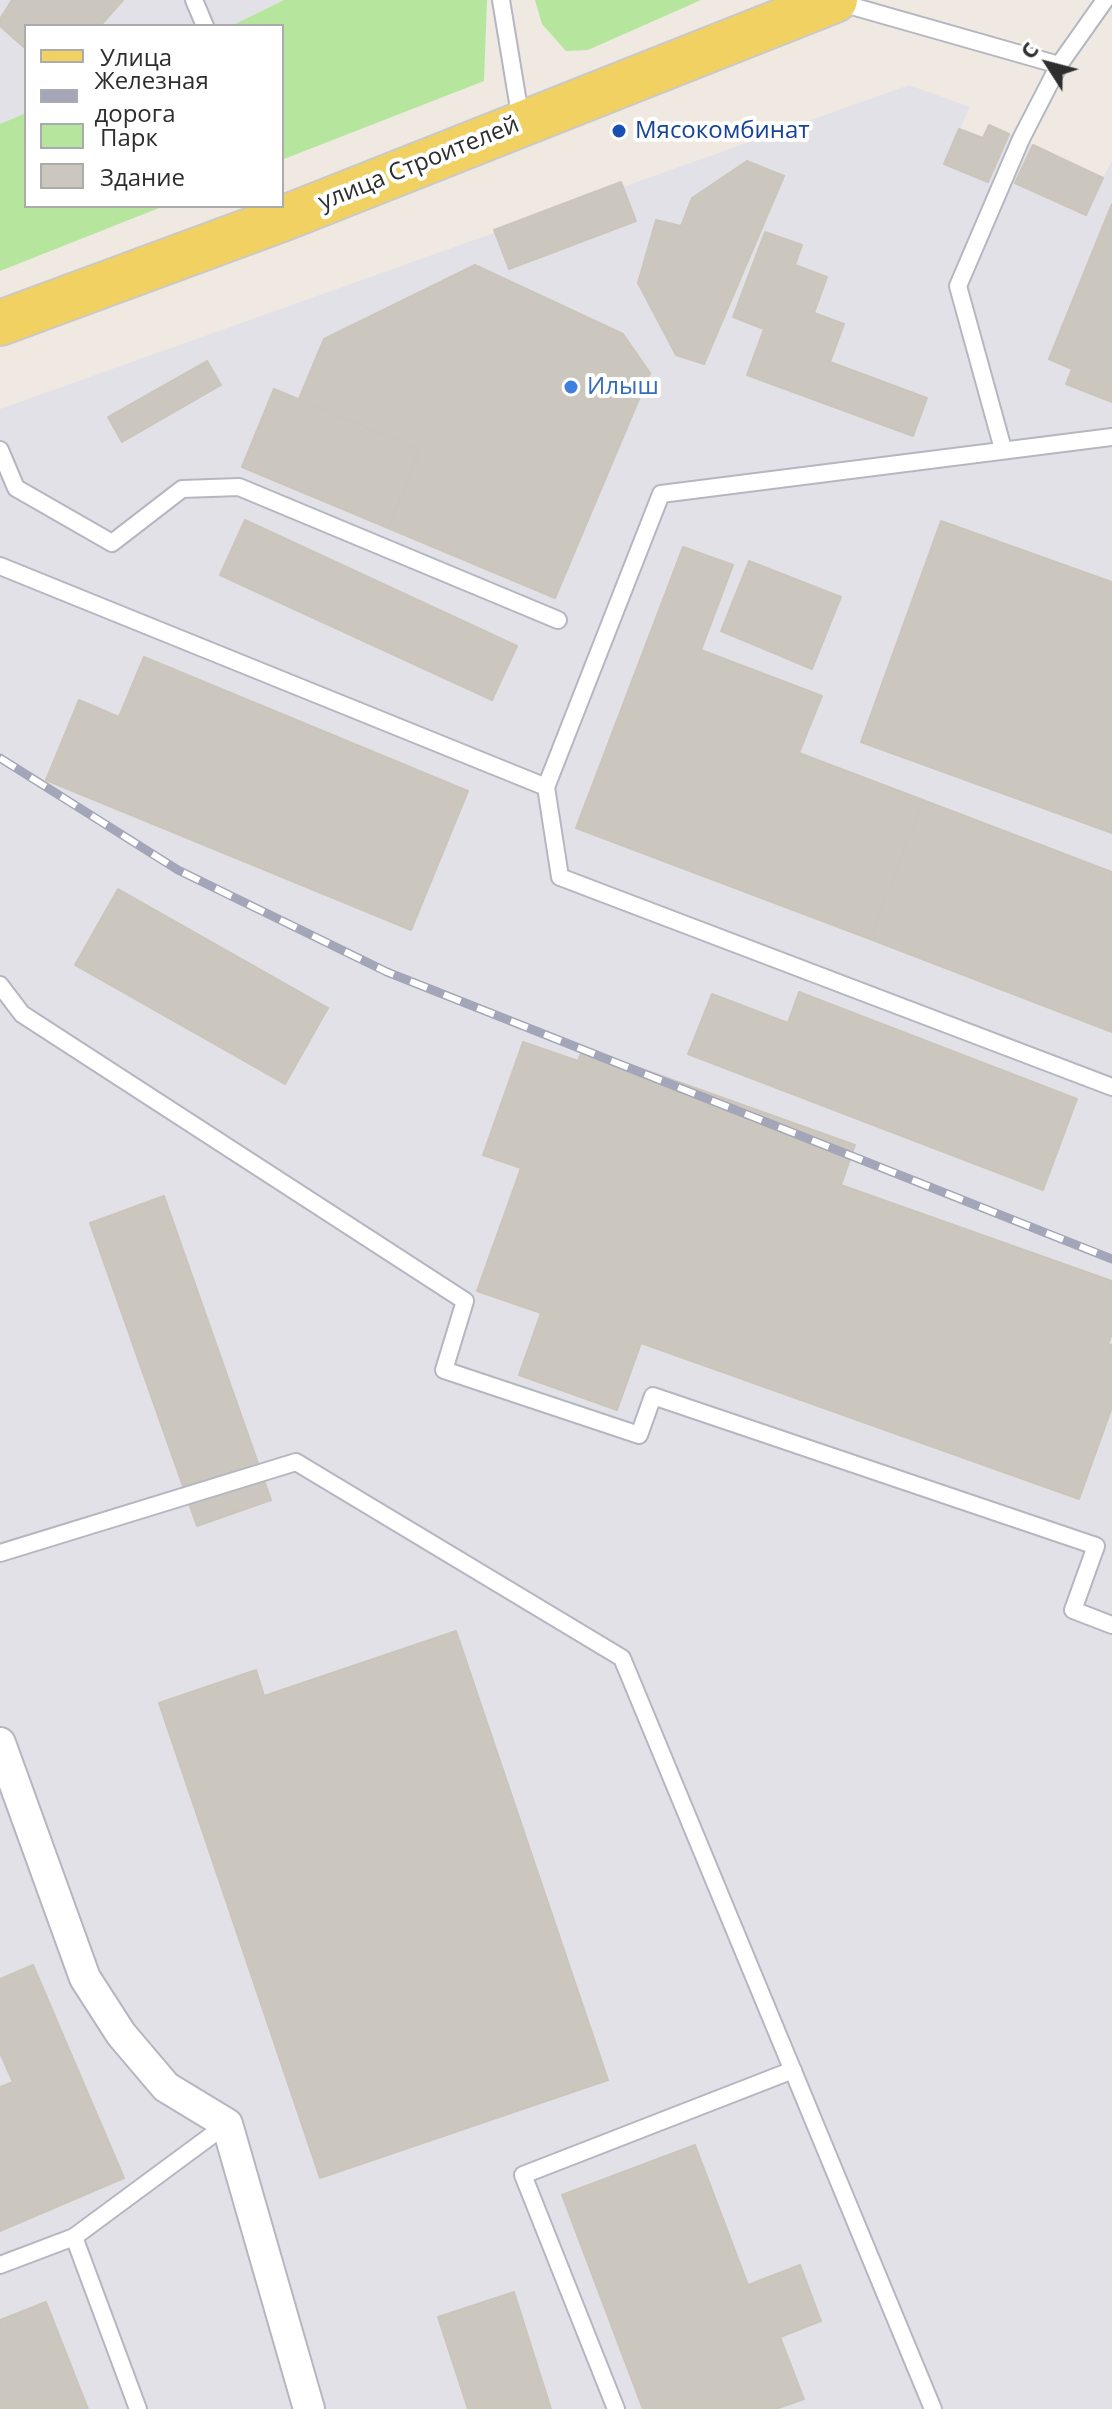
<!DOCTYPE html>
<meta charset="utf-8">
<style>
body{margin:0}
#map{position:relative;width:1112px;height:2409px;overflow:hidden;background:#efe9e1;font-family:"Open Sans",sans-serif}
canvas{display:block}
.legend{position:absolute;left:24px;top:24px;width:260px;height:184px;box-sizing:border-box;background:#fff;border:2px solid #ababab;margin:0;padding:10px 14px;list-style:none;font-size:24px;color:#2e2e2e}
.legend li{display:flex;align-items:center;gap:16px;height:40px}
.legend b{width:40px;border:2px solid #ababab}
.north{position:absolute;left:1008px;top:24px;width:80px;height:80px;-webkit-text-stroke:6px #fff;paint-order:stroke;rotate:306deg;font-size:22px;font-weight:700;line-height:32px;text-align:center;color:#2e2e2e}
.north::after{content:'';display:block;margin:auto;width:28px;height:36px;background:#2e2e2e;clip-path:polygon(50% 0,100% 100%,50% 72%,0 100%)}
</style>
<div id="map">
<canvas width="1112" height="2409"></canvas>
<ul class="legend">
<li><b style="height:10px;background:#f2d163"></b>Улица</li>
<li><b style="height:10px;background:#a3a6b8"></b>Железная дорога</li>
<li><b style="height:22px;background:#b6e59e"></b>Парк</li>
<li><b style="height:22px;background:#cbc7bf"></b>Здание</li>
</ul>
<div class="north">С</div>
</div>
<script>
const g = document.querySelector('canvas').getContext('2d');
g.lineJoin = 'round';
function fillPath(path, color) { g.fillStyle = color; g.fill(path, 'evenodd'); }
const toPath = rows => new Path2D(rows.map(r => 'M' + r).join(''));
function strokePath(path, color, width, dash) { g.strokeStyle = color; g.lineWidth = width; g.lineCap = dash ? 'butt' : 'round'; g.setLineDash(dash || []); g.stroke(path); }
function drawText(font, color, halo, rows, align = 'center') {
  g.font = font + ' "Open Sans",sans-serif'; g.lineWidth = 8; g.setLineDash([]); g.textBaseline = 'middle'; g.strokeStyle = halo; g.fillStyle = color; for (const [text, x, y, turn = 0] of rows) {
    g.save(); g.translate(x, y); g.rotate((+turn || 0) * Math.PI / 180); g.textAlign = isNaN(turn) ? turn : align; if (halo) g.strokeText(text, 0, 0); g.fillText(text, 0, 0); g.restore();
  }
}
fillPath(toPath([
 [0,0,284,0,231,26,26,26,26,113,0,124],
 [909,85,970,107,960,128,983,138,989,125,1103,177,1112,161,1112,2409,0,2409,0,409]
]), '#e3e1e8');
fillPath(toPath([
 [284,0,487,0,484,81,284,159,282,26,231,26],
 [535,0,701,0,588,50,566,51,542,24],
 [26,113,26,206,164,206,0,271,0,124]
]), '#b6e59e');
const building = toPath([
 [12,0,123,0,100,26,26,26,26,49,0,26,0,19,12,0],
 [989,125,1009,134,988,182,944,164,959,129,983,138,989,125],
 [1033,145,1103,178,1086,215,1015,183,1033,145],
 [747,161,784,176,704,364,676,355,638,283,656,220,681,226,692,198,747,161],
 [621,182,636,221,509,269,494,230,621,182],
 [1112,204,1112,402,1066,384,1072,369,1049,359,1112,204],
 [765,232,802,245,795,265,827,277,814,313,844,324,830,362,927,398,913,436,747,375,764,329,733,317,765,232],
 [475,265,623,334,650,373,555,598,388,528,420,450,299,399,324,339,475,265],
 [207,361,221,385,122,442,108,417,207,361],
 [274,389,420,450,388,528,242,467,274,389],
 [245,520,517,646,492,700,220,575,245,520],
 [941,521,1112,582,1112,833,861,742,941,521],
 [683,547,733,565,701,650,822,696,799,753,923,800,870,939,576,828,683,547],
 [749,561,841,597,812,669,721,631,749,561],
 [144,657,468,791,411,930,46,780,79,700,119,717,144,657],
 [923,800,1112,872,1112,1032,870,939,923,800],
 [118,889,328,1008,285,1084,75,965,118,889],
 [799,992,1077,1099,1043,1190,688,1054,712,994,788,1023,799,992],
 [523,1042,578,1061,583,1048,855,1145,841,1185,1112,1281,1112,1334,1108,1344,1112,1345,1112,1407,1079,1499,641,1343,617,1410,519,1375,541,1313,477,1291,521,1168,483,1155,523,1042],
 [164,1196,271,1500,197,1526,90,1223,164,1196],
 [456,1631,608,2080,320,2178,159,1703,256,1670,264,1696,456,1631],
 [33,1965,124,2178,0,2231,0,2087,13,2082,0,2053,0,1979,33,1965],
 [695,2145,748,2285,800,2265,821,2321,780,2337,804,2399,776,2409,643,2409,562,2195,695,2145],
 [514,2292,551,2409,468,2409,438,2317,514,2292],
 [46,2302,88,2409,0,2409,0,2320,46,2302]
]);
fillPath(building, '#cbc7bf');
strokePath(building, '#cbc5ba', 2);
const service = toPath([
 [194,0,205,26],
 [501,0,521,121],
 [834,1,1059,65],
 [1003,449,958,286,1021,139,1059,65,1105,0],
 [0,450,16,488,112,543,182,489,239,487,558,620],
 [0,566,546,787,661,494,1112,437],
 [546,787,560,877,1112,1087],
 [0,985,22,1014,465,1301,444,1370,639,1435,653,1396,1096,1546,1073,1610,1112,1625],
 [0,1553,296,1462,622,1658,933,2409],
 [0,2265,74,2237],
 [138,2409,74,2237,227,2124],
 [616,2409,523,2175,793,2070]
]);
const minor = toPath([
 [0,1743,85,1978,121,2034,166,2087,227,2124,309,2409]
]);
const primary = toPath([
 [0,323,287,217,835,0]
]);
strokePath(service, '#b4b7c1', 20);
strokePath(minor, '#b4b7c1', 34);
strokePath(primary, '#c9c9c9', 48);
strokePath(service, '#fff', 16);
strokePath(minor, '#fff', 30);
strokePath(primary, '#f2d163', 44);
const rail = toPath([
 [0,758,178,870,387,972,1112,1259]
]);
strokePath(rail, '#a3a6b8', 9);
strokePath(rail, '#fff', 6, [18]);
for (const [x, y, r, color] of [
 [619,131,8,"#1a4fb4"],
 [571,387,8,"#3f7fe0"]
]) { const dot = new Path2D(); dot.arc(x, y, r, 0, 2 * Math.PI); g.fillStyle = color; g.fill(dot); strokePath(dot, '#fff', 3); }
drawText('24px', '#164399', '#fff', [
 ["Мясокомбинат",635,131]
], 'left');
drawText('24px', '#2e2e2e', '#fff', [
 ["улица Строителей",419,164,-22]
]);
drawText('24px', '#366cbe', '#fff', [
 ["Илыш",587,387]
], 'left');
</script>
